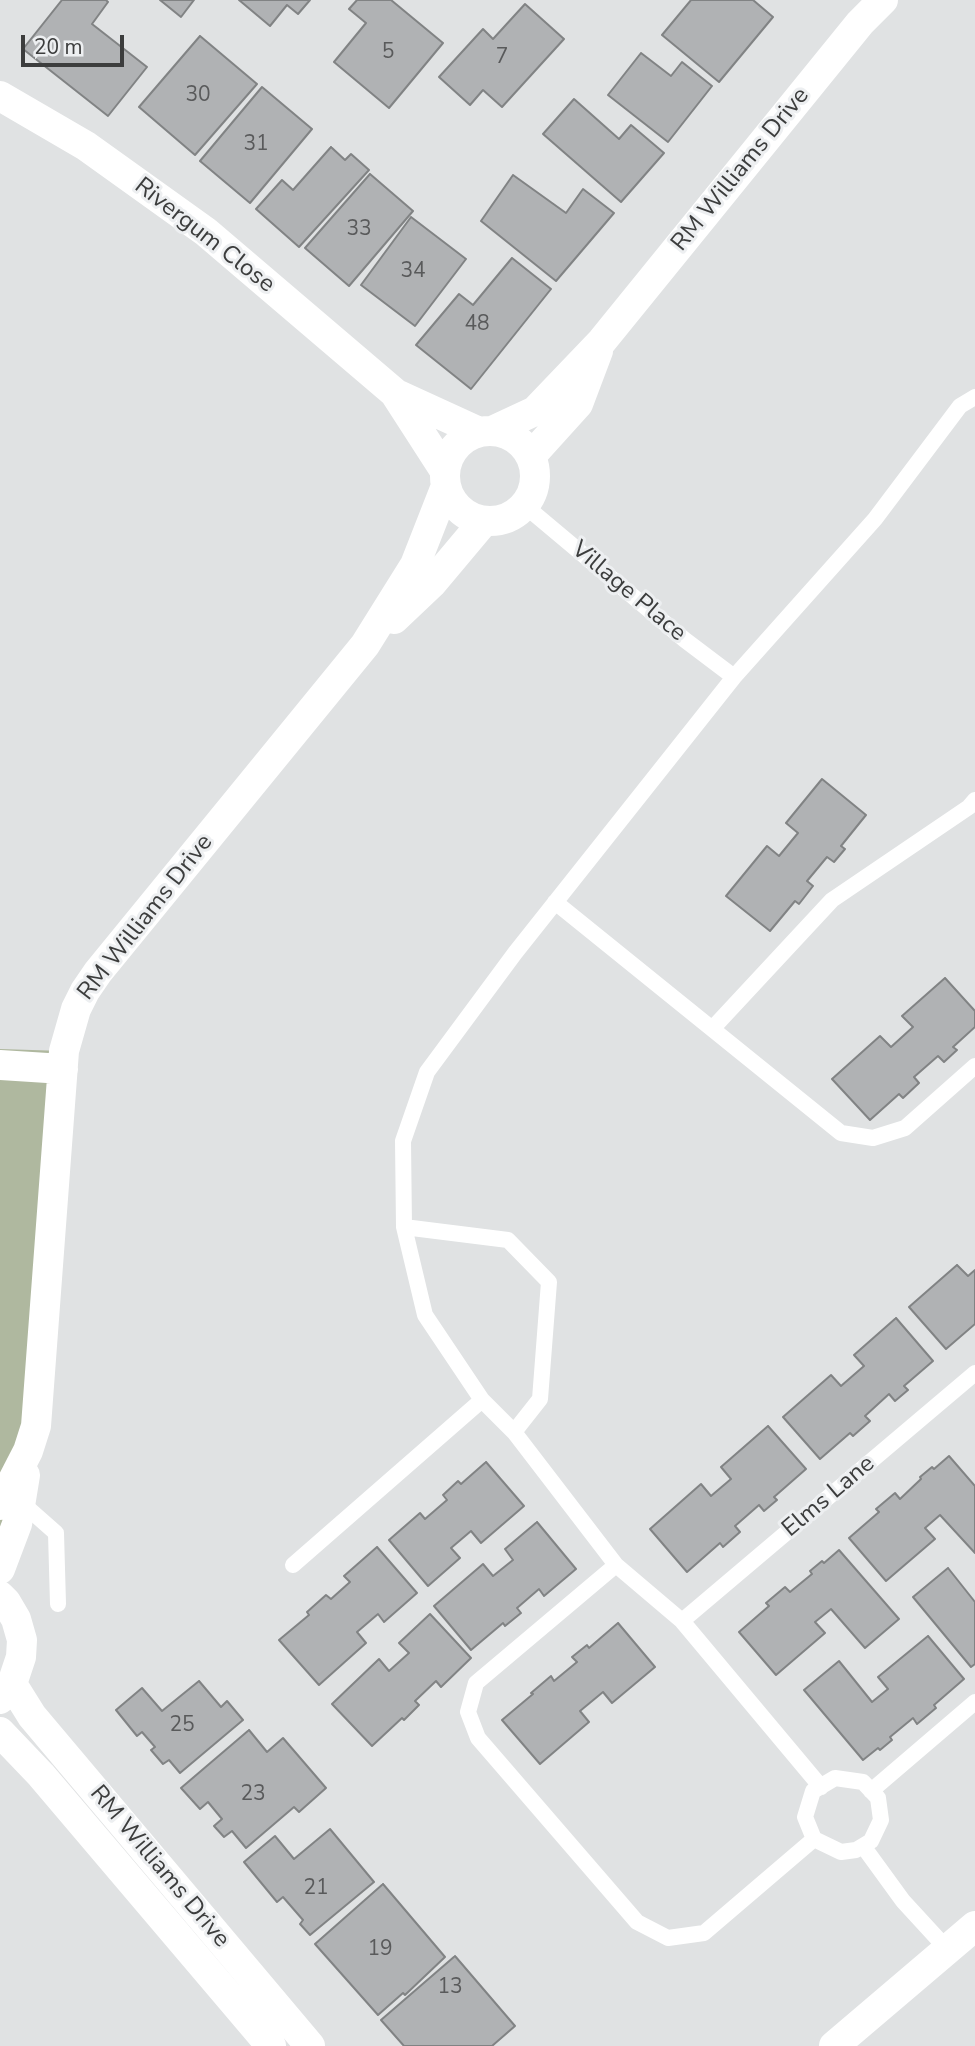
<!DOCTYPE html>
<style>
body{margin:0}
#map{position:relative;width:975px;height:2046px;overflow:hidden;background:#e0e2e3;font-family:"Nunito Sans",sans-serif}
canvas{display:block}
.scale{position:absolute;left:21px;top:35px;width:103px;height:32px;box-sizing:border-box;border:4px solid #3c3d3d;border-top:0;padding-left:9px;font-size:21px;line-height:24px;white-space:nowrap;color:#3c3d3d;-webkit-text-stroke:5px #edeff1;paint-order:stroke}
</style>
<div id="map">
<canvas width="975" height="2046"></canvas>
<div class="scale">20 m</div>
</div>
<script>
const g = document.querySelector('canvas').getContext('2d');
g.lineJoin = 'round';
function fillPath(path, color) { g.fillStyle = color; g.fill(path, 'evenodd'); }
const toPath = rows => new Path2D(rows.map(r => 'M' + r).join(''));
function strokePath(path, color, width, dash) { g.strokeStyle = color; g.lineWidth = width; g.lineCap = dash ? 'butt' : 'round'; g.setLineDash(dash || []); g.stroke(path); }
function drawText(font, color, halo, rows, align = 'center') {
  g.font = font + ' "Nunito Sans",sans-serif'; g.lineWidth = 6; g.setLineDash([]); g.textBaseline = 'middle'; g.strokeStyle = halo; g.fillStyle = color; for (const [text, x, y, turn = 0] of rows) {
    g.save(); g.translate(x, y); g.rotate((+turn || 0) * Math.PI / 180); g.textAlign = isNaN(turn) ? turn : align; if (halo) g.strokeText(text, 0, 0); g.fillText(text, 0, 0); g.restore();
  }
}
fillPath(toPath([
 [0,1049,64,1051,28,1451,0,1560]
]), '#afb89f');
const building = toPath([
 [62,0,106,0,108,2,92,24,147,67,108,116,23,49,62,0],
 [160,0,194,0,181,17,160,0],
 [239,0,310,0,298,14,287,5,270,26,239,0],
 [357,0,391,0,443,43,389,108,334,62,366,23,349,9,357,0],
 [691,0,753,0,773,17,719,82,662,35,691,0],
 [525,4,564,39,502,107,483,90,470,105,439,77,483,29,493,39,525,4],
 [200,36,257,84,195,155,139,107,200,36],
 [641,53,671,76,682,62,712,86,668,142,608,95,641,53],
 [262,87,312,129,250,203,200,161,262,87],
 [574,99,619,139,631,125,664,153,621,202,543,134,574,99],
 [331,147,345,160,351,154,369,170,299,247,256,209,282,180,293,190,331,147],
 [370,174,413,211,349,286,305,248,370,174],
 [513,175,566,213,583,189,614,213,556,281,481,221,513,175],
 [411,217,466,259,415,326,361,285,411,217],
 [512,258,551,289,471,389,416,345,459,294,473,305,512,258],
 [822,779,866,815,841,846,845,849,834,862,827,857,807,881,813,886,799,904,795,901,770,931,726,896,767,846,779,856,798,833,786,823,822,779],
 [945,978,975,1011,975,1027,953,1047,957,1050,944,1062,938,1056,914,1077,919,1083,903,1098,899,1094,870,1120,832,1079,880,1036,891,1047,913,1027,902,1016,945,978],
 [957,1265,968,1276,975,1270,975,1324,946,1349,909,1307,957,1265],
 [896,1318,933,1361,904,1386,908,1390,895,1401,889,1394,865,1416,870,1421,853,1436,850,1433,820,1459,783,1417,831,1375,841,1386,864,1366,854,1355,896,1318],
 [768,1426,806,1469,774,1497,777,1500,764,1511,759,1505,735,1526,740,1532,723,1547,720,1543,687,1572,650,1529,701,1484,711,1496,731,1479,721,1467,768,1426],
 [949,1456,975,1486,975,1553,940,1515,925,1528,935,1539,886,1581,849,1538,879,1512,876,1509,895,1493,900,1499,921,1479,920,1477,932,1467,934,1469,949,1456],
 [486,1462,524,1506,481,1543,471,1531,451,1548,460,1558,428,1586,389,1540,420,1513,425,1519,447,1500,443,1495,458,1481,461,1484,486,1462],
 [537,1522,576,1569,544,1596,539,1589,517,1608,521,1613,505,1626,503,1623,471,1650,434,1606,483,1564,493,1576,513,1560,505,1549,537,1522],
 [377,1547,417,1593,384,1622,378,1614,357,1632,366,1643,319,1685,279,1640,309,1615,307,1612,326,1595,331,1599,350,1582,344,1576,377,1547],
 [839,1550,899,1619,865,1648,831,1609,815,1622,825,1633,776,1675,739,1632,769,1606,766,1603,785,1587,790,1592,812,1574,810,1571,822,1561,824,1563,839,1550],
 [948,1568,975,1602,975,1664,971,1667,913,1597,948,1568],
 [430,1614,471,1658,441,1687,436,1681,415,1701,419,1705,404,1720,402,1718,372,1746,332,1704,379,1659,389,1671,409,1653,399,1643,430,1614],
 [618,1623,655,1667,612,1703,603,1692,580,1711,589,1722,540,1764,502,1720,533,1694,531,1693,551,1676,554,1681,577,1662,572,1657,587,1645,589,1648,618,1623],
 [928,1636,964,1679,934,1705,936,1708,917,1724,913,1718,890,1737,892,1740,880,1750,878,1748,863,1760,804,1690,839,1661,872,1702,888,1689,878,1677,928,1636],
 [199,1681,221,1707,227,1701,243,1720,180,1773,169,1760,163,1764,151,1750,155,1747,142,1732,137,1736,116,1710,142,1688,162,1711,199,1681],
 [249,1730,267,1752,283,1738,326,1788,299,1812,294,1807,246,1848,232,1831,224,1837,214,1826,222,1819,208,1802,200,1809,181,1788,249,1730],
 [330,1829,374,1882,310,1935,300,1924,303,1920,283,1897,277,1902,244,1862,275,1836,294,1859,330,1829],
 [383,1884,445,1957,405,1995,403,1993,378,2015,315,1944,383,1884],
 [455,1956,515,2026,492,2046,404,2046,381,2020,455,1956]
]);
fillPath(building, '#b0b2b4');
strokePath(building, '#818384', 2);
strokePath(toPath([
 [524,505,685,640,734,677],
 [555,902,841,1133,873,1138,905,1128,975,1066],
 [712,1029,832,900,969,807,975,800],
 [404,1227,508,1240,549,1282,540,1399,514,1432],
 [22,1503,56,1533,58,1604],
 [293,1565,482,1400],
 [616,1565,476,1683,468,1712,478,1738,637,1922,668,1938,704,1933,814,1839],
 [682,1621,975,1373],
 [835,1778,863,1782,878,1798,881,1820,871,1841,856,1850,841,1852,814,1839,805,1817,813,1791,835,1778],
 [821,1787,682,1621,616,1565,514,1432,482,1400,425,1315,404,1227,403,1141,427,1072,515,953,734,677,875,519,960,406,975,397],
 [871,1791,975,1702],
 [863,1846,903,1901,948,1950]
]), '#fff', 16);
strokePath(toPath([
 [0,96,86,146,206,232,396,394,479,432],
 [396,395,445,471],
 [492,431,535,411,602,341,860,23,883,0],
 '445 476a45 45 0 1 1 90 0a45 45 0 1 1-90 0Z',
 [531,456,578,404,598,351],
 [394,619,432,583,484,521],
 [0,1065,63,1069],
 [0,1505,28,1451,36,1426,64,1051,76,1009,85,991,98,972,365,645,415,565,446,486],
 [0,1569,17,1524,25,1475],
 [0,1596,6,1602,16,1619,22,1640,21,1657,12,1684,0,1699],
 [12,1684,32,1716,310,2046],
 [0,1732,41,1775,271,2046],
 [834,2046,975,1926]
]), '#fff', 30);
drawText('21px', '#595a5b', null, [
 ["5",388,53],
 ["7",502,58],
 ["30",198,96],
 ["31",256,145],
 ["33",359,230],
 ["34",413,272],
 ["48",477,325],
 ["25",182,1726],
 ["23",253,1795],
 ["21",316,1889],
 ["19",380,1950],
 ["13",450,1988]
]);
drawText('24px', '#3c3d3d', '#edeff1', [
 ["RM Williams Drive",741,170,-51],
 ["Rivergum Close",204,236,38],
 ["Village Place",628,592,40],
 ["RM Williams Drive",146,918,-52],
 ["Elms Lane",829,1497,-40],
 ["RM Williams Drive",159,1867,50]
]);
</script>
